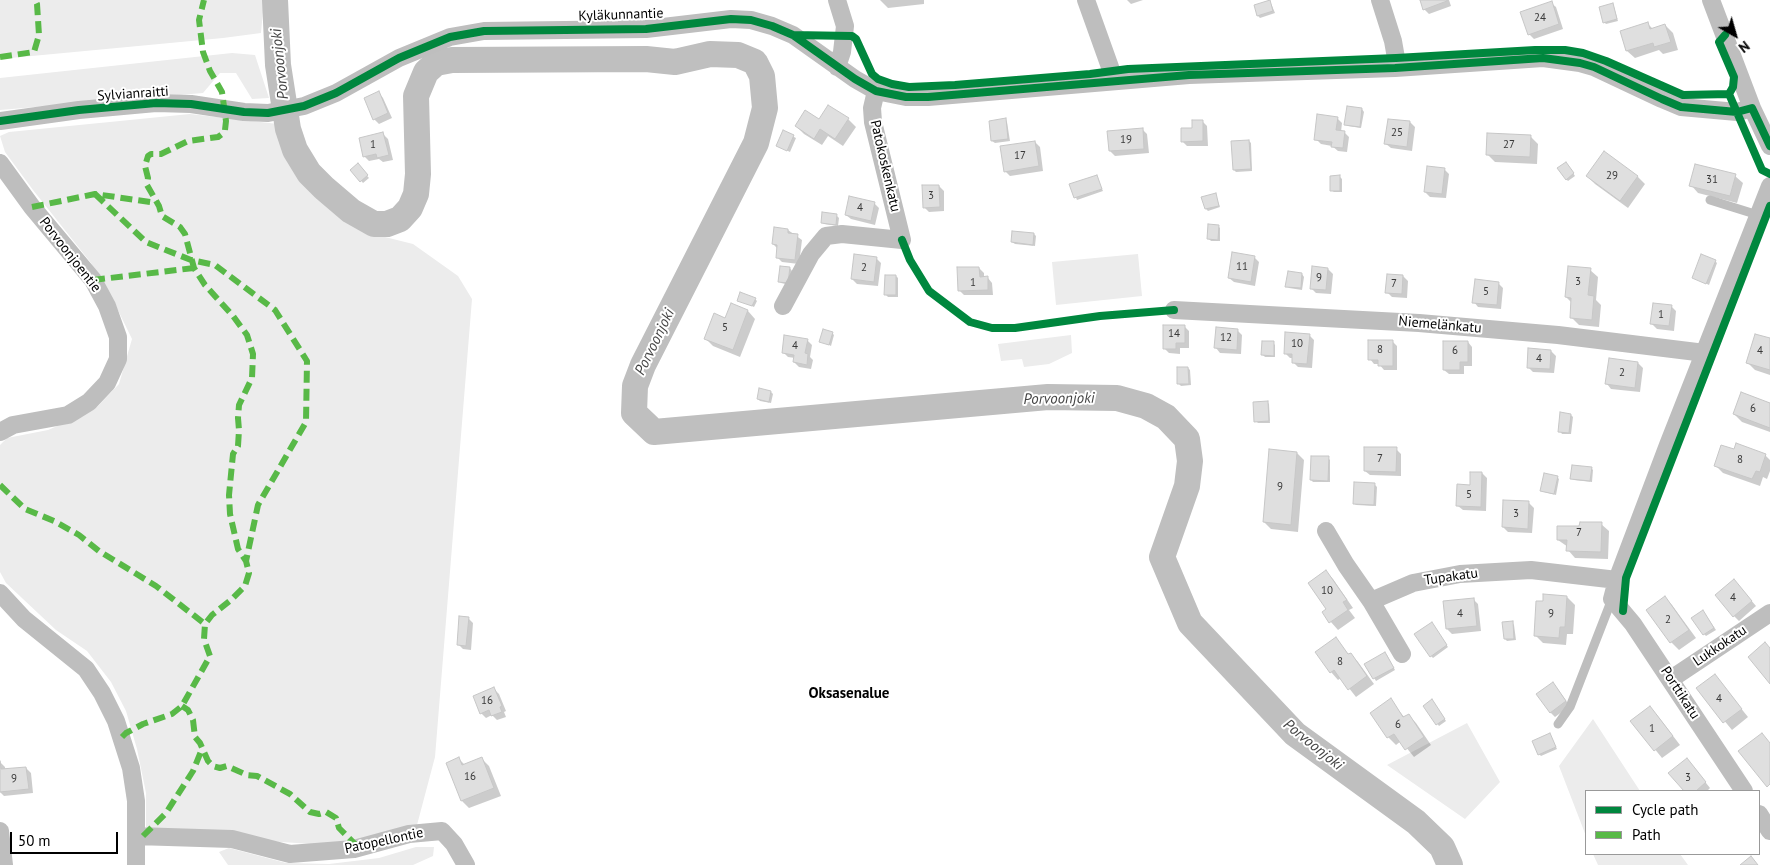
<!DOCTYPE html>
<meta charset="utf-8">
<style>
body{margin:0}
#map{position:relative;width:1770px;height:865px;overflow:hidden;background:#fff;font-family:"PT Sans",sans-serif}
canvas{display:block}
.legend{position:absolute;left:1585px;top:790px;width:175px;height:65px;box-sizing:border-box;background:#fff;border:1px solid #999;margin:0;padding:6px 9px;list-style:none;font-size:15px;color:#000}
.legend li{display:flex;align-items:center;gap:10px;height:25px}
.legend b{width:25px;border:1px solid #999}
.north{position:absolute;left:1710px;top:10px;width:50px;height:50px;-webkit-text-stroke:4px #fff;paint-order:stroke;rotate:142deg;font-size:14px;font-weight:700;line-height:20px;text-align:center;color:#000}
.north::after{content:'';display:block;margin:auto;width:18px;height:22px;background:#000;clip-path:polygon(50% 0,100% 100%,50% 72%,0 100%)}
.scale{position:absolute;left:10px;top:832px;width:108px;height:22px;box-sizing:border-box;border:2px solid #000;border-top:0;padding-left:6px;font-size:15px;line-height:18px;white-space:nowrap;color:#000;-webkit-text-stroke:4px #fff;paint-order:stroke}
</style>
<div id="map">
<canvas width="1770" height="865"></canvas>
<ul class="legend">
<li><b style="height:6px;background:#00873e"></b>Cycle path</li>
<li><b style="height:6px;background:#58b947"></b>Path</li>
</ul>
<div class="north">N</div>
<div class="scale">50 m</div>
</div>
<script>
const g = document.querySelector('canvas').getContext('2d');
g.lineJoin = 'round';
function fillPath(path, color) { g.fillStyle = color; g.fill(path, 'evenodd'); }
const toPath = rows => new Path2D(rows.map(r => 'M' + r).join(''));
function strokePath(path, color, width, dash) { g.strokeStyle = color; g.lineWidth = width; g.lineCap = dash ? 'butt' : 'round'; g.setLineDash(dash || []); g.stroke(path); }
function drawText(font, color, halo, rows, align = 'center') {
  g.font = font + ' "PT Sans",sans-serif'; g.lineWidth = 4; g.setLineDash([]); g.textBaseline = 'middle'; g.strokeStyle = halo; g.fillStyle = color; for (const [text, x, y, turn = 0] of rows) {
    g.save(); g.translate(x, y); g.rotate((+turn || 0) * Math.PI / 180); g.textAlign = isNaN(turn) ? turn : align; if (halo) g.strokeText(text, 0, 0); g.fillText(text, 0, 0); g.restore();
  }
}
fillPath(toPath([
 [0,0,264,0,261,33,223,38,0,59],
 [232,53,255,55,269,98,252,99,236,73,220,73,203,93,0,110,0,78],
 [190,114,278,124,287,156,312,192,342,212,381,236,413,244,458,276,472,299,435,757,417,825,357,847,266,841,146,830,146,793,137,749,126,711,111,682,87,651,56,630,6,583,0,572,0,445,7,438,48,430,69,421,98,406,119,384,132,339,113,300,91,263,33,190,5,152,0,136,9,132],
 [1138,254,1142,296,1056,305,1052,262],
 [1071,335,1072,353,1049,364,1024,367,1022,359,1001,361,998,344],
 [1593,719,1640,791,1586,791,1586,836,1559,766],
 [1467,723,1500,782,1465,819,1387,765],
 [416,847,434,847,433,856,413,865,228,865,219,852,229,848,286,863,329,864,379,858],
 [1593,854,1680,854,1688,865,1598,865]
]), '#ececec');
fillPath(toPath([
 [880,0,924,0,924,4,888,8],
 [1127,0,1143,0,1131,4],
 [1421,0,1449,0,1451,6,1429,14,1424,9],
 [1270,1,1275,13,1260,18,1258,16],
 [1551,3,1556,7,1563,29,1534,39,1529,34],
 [1612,5,1614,7,1618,21,1606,24,1604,22],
 [1648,24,1653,29,1665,25,1673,33,1678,50,1663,54,1659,50,1635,58,1627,51,1621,32],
 [379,93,383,98,392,118,379,124,374,119],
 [1362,109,1364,112,1361,128,1348,126,1346,124],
 [1337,118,1342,123,1341,132,1344,132,1349,137,1347,152,1338,151,1332,146,1321,144,1316,139],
 [848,119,856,127,843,146,828,136,822,145,804,134,796,126,819,121],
 [1005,120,1007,122,1010,141,995,143,992,141,990,122],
 [1203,122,1207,126,1208,146,1187,146,1182,141],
 [1410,122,1415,127,1412,151,1391,148,1386,144],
 [1142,129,1147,134,1149,153,1115,156,1110,151,1109,132],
 [784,132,796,138,790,152,778,146],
 [383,134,388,139,393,160,383,162,379,159,369,161,364,156],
 [1531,137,1538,144,1537,164,1495,162,1487,154],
 [1249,141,1251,143,1252,171,1236,172,1234,170],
 [1035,142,1040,147,1043,171,1010,176,1005,171],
 [358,165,369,178,363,183,352,170],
 [1568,165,1575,176,1568,181,1566,179],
 [1444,169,1449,174,1446,198,1430,197,1425,192],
 [1096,176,1103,191,1077,200,1071,185],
 [1587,176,1638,177,1645,184,1628,208,1595,184],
 [1735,176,1743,183,1737,203,1698,193,1691,185],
 [1340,177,1342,179,1342,192,1334,192,1331,190],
 [939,186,944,191,944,211,929,212,924,207],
 [1215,194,1220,207,1208,211,1206,209],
 [874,203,879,208,875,225,851,219,846,215],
 [837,216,839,218,838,226,824,224,822,222],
 [1218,226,1220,228,1220,241,1211,241,1209,239],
 [788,230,802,240,799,264,782,262,777,257,778,249,773,244],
 [1034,234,1036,236,1035,246,1015,244,1012,242],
 [1254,257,1259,262,1255,286,1234,282,1229,278],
 [876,258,881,263,878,286,857,284,852,279],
 [1715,261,1717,263,1709,285,1693,277],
 [790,268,792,271,790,285,781,283,779,281],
 [979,268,984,273,984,278,988,278,992,283,993,295,964,295,959,290],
 [1328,269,1333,274,1331,294,1316,293,1311,288],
 [1590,270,1598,277,1596,300,1601,305,1599,327,1579,325,1571,317,1572,303,1566,297],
 [1302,274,1304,277,1302,290,1289,288,1287,286],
 [896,276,898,278,898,297,888,297,886,295],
 [1403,276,1408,281,1407,298,1392,297,1387,292],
 [1498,283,1503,288,1501,309,1478,307,1474,302],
 [755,299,757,301,754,307,738,300],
 [731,305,748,311,755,319,740,357,713,346,705,338,725,319],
 [1671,306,1676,311,1674,331,1657,329,1652,324],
 [1184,326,1189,331,1189,348,1180,348,1180,354,1169,353,1164,348],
 [1237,330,1242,335,1241,354,1220,353,1216,348],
 [832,333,834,335,831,346,821,341],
 [1309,335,1314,340,1312,368,1298,367,1293,362,1293,358,1290,358,1285,353],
 [807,340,812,345,810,357,813,360,811,369,799,367,794,362,795,358,788,357,783,352],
 [1770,340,1770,375,1755,370,1748,363],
 [1392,341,1397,346,1397,370,1384,370,1379,364,1374,364,1370,359],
 [1468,342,1472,347,1472,366,1464,366,1464,374,1449,374,1444,370],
 [1273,343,1275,345,1275,357,1265,357,1263,355],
 [1551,351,1556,356,1554,373,1533,372,1528,367],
 [1610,360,1638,363,1643,368,1640,392,1611,389,1607,384],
 [1188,368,1190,370,1191,385,1181,386,1179,384],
 [771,392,773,394,771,403,760,401,758,399],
 [1267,402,1269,404,1270,423,1258,423,1256,421],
 [1770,404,1770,432,1742,422,1734,414],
 [1571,415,1573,417,1571,434,1562,434,1560,431],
 [1396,449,1401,454,1401,476,1370,475,1365,471],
 [1735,451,1765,455,1770,460,1770,471,1767,479,1763,477,1760,486,1723,473,1715,465],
 [1297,453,1304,460,1298,532,1271,529,1264,522],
 [1328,458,1330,460,1330,482,1313,482,1311,480],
 [1591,468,1593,470,1592,482,1574,480,1571,478],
 [1482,473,1487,478,1486,511,1463,510,1458,506],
 [1557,477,1559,479,1556,495,1544,492,1542,490],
 [1375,485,1377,487,1376,506,1356,505,1354,503],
 [1529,503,1534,508,1532,533,1508,532,1503,527],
 [1601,524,1609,531,1608,559,1575,558,1568,550,1568,547,1558,540,1581,528],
 [1326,572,1333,579,1353,608,1349,610,1355,618,1338,630,1323,613,1328,610],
 [1739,586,1756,606,1739,621,1734,616],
 [1567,597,1575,605,1573,634,1567,634,1566,645,1543,643,1535,635],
 [1665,598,1672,605,1696,638,1679,650,1671,642,1648,610],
 [1473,599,1478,604,1481,631,1452,634,1447,629],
 [1705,614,1716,630,1706,636,1704,634],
 [468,618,473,623,471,650,463,649,458,644],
 [1512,623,1514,625,1516,640,1507,641,1505,639],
 [1433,626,1448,647,1433,658,1431,656],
 [1335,638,1349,655,1350,654,1358,662,1374,684,1356,697,1341,678,1338,680,1331,672,1316,652],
 [1387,655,1395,670,1376,681,1366,664],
 [1715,676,1748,717,1732,730,1698,689],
 [1553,683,1570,706,1555,717,1550,712],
 [494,689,499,694,506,711,504,712,506,717,497,720,492,715,486,718,481,713],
 [1390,700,1405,718,1408,715,1416,723,1431,745,1414,757,1401,741,1396,745,1388,737],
 [1434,703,1446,721,1439,726,1424,706],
 [1657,715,1680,745,1662,758,1632,721],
 [1550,734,1557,749,1541,756,1539,754],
 [459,759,465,765,482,759,489,766,501,796,469,808,462,801],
 [1687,759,1710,788,1707,791,1685,791,1670,774],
 [0,762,5,767,5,770,26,768,31,773,33,793,4,796,0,792]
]), '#0003');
strokePath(toPath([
 [275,0,278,65,288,129,295,150,309,173,324,188,351,211,374,224,387,224,400,219,410,208,416,194,418,174,416,96,426,72,436,63,452,60,646,59,675,62,710,54,738,55,755,62,762,76,765,108,756,143,643,365,635,386,634,413,654,432,1048,397,1117,398,1146,406,1166,417,1187,439,1190,461,1187,486,1162,557,1190,623,1295,734,1416,822,1442,847,1450,865]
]), '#bfbfbf', 26);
const building = toPath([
 [1270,0,1273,11,1257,16,1254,5,1270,0],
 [1420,0,1447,0,1447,1,1423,10,1420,0],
 [1552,1,1559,24,1528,35,1520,12,1552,1],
 [1613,3,1617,19,1603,23,1599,7,1613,3],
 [1648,22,1650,29,1665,24,1671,42,1654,47,1653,43,1626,51,1620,31,1648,22],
 [379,91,388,113,373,120,364,98,379,91],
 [828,105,849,118,835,139,820,129,814,139,795,126,805,110,819,119,828,105],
 [1347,106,1362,108,1360,127,1344,125,1347,106],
 [1317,114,1338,117,1336,130,1345,131,1343,148,1331,147,1332,142,1314,140,1317,114],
 [1006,118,1008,139,991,141,989,121,1006,118],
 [1388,119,1410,121,1407,147,1384,144,1388,119],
 [1192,120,1203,120,1203,141,1181,142,1181,128,1192,128,1192,120],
 [1143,128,1144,149,1109,151,1107,131,1143,128],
 [783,130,794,135,787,151,776,146,783,130],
 [383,132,389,155,377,158,376,154,363,157,359,138,383,132],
 [1487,133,1531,135,1530,157,1486,155,1487,133],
 [1249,140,1251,169,1233,170,1231,141,1249,140],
 [1035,141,1039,166,1004,172,1000,146,1035,141],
 [1604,151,1638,176,1620,201,1586,176,1604,151],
 [1566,162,1574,173,1566,180,1557,168,1566,162],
 [358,163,368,175,360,182,350,170,358,163],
 [1695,164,1736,174,1730,196,1689,186,1695,164],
 [1427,166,1445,168,1442,194,1424,192,1427,166],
 [1097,175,1102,189,1074,198,1069,184,1097,175],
 [1340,175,1340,191,1330,191,1330,176,1340,175],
 [922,185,939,185,940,207,923,208,922,185],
 [1216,193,1219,206,1205,209,1201,197,1216,193],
 [849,196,875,202,871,221,845,215,849,196],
 [822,212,837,214,836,225,821,223,822,212],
 [1208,224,1219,225,1218,240,1207,239,1208,224],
 [774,227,788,229,788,233,798,234,795,260,776,258,777,245,772,244,774,227],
 [1012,231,1034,233,1033,245,1011,242,1012,231],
 [1232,252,1255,256,1251,282,1228,278,1232,252],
 [854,254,877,257,874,282,851,279,854,254],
 [1701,254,1716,260,1706,284,1692,278,1701,254],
 [780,266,790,267,788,283,778,282,780,266],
 [1312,266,1328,268,1326,290,1310,289,1312,266],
 [1568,266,1591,268,1588,295,1594,296,1592,320,1570,318,1571,298,1565,297,1568,266],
 [957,267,979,267,980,277,988,276,988,290,958,291,957,267],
 [1288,271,1302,273,1301,288,1285,287,1288,271],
 [1387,274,1403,275,1402,294,1385,293,1387,274],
 [885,275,896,275,896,295,884,295,885,275],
 [1475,279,1499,282,1497,305,1472,303,1475,279],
 [740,292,756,298,752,306,737,301,740,292],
 [731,303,748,310,733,350,704,339,714,313,725,318,731,303],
 [1653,303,1672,305,1669,326,1650,324,1653,303],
 [1163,325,1185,325,1185,343,1176,343,1176,349,1163,349,1163,325],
 [1216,327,1238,329,1237,350,1214,348,1216,327],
 [823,329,833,332,829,345,819,342,823,329],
 [1285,332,1310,334,1307,364,1292,363,1292,354,1284,354,1285,332],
 [1755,334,1770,338,1770,370,1746,363,1755,334],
 [784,335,808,339,805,353,808,354,807,365,793,362,794,355,782,353,784,335],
 [1368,340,1393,340,1393,366,1378,366,1378,360,1368,360,1368,340],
 [1262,341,1274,341,1274,356,1261,355,1262,341],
 [1443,341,1468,341,1468,362,1460,362,1460,370,1443,370,1443,341],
 [1528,348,1551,350,1550,369,1527,368,1528,348],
 [1609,358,1638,362,1635,388,1605,384,1609,358],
 [1177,367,1188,367,1189,384,1177,384,1177,367],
 [759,388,771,391,769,402,757,399,759,388],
 [1741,392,1770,403,1770,428,1733,414,1741,392],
 [1268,401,1269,421,1254,422,1253,402,1268,401],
 [1560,412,1571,414,1569,433,1558,432,1560,412],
 [1736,443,1766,454,1760,472,1756,471,1752,479,1714,466,1721,445,1734,449,1736,443],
 [1364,447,1397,447,1396,472,1364,471,1364,447],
 [1269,449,1297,452,1291,525,1263,522,1269,449],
 [1311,456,1329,456,1328,481,1310,480,1311,456],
 [1572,465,1592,467,1590,481,1570,479,1572,465],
 [1470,472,1482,472,1481,507,1456,506,1457,484,1470,485,1470,472],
 [1544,473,1558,476,1554,494,1540,491,1544,473],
 [1354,482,1375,483,1374,505,1353,504,1354,482],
 [1503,500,1529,501,1528,529,1502,527,1503,500],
 [1580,522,1602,522,1601,552,1566,551,1567,540,1557,540,1557,526,1579,526,1580,522],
 [1326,570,1347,600,1343,602,1348,610,1329,623,1322,612,1326,609,1308,583,1326,570],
 [1734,579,1752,601,1733,617,1715,595,1734,579],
 [1543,594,1567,596,1565,627,1560,627,1559,638,1534,636,1536,601,1543,601,1543,594],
 [1665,596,1689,630,1670,643,1646,610,1665,596],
 [1474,598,1477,626,1446,629,1443,601,1474,598],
 [1703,610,1714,628,1703,635,1691,618,1703,610],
 [459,616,469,617,466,646,457,645,459,616],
 [1513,621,1514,639,1504,639,1502,622,1513,621],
 [1432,622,1447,645,1430,657,1414,634,1432,622],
 [1336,637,1348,654,1351,653,1367,676,1348,690,1334,670,1330,673,1315,652,1336,637],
 [1765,642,1770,648,1770,684,1748,657,1765,642],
 [1385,652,1394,668,1373,679,1364,664,1385,652],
 [1715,674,1742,709,1723,723,1696,688,1715,674],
 [1553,682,1566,701,1550,713,1536,694,1553,682],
 [494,687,502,706,500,707,502,712,491,716,489,710,480,714,473,696,494,687],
 [1391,698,1403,717,1409,714,1424,737,1405,750,1394,734,1387,738,1370,713,1391,698],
 [1432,699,1445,719,1436,725,1423,706,1432,699],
 [1650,706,1673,736,1654,751,1630,721,1650,706],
 [1550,733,1556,747,1538,755,1532,741,1550,733],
 [1762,733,1770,743,1770,784,1767,787,1738,751,1762,733],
 [459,757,462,765,482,757,494,788,461,801,446,763,459,757],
 [1687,758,1706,782,1696,791,1684,791,1668,773,1687,758],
 [0,761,1,769,26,767,29,789,0,792,0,761],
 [1751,856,1758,865,1740,865,1751,856]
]);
fillPath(building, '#dfdfdf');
strokePath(building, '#c7c7c7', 1);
strokePath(toPath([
 [1710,200,1758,215],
 [1558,724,1570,707,1612,599]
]), '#bebebe', 9);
strokePath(toPath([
 [837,0,845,26,842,52,837,67],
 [1086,0,1115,81],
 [1380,0,1393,41,1396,58,1395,68],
 [1711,0,1752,108],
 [0,121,79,110,156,103,191,104,244,112,268,113,304,106,336,93,399,58,450,37,484,31,646,29,731,19,751,20,772,26,793,35,855,79,876,91,906,97,928,97,1189,75,1395,68,1543,58,1580,63,1594,67,1662,99,1681,107,1737,112,1752,108,1770,146],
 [0,163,32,207,93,280,107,306,118,337,118,359,107,383,89,402,68,415,13,425,0,432],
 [783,306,811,254,826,236,842,234,902,240,873,122,872,108,876,91],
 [1174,310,1419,323,1558,335,1705,353],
 [1326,531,1346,565,1371,601,1413,583,1460,574,1531,570,1617,580],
 [0,593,24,619,86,669,102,693,116,721,131,768,136,801,136,865],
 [1371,601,1402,654],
 [1671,679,1770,613],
 [1744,791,1633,624,1612,599,1617,580,1668,445,1770,186],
 [1759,814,1770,831],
 [0,831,4,865],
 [136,836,232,839,290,854,354,849,409,834,442,831,454,844,466,865]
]), '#bebebe', 18);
strokePath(toPath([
 [0,57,34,52,39,35,37,4,35,0],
 [95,194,146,242,191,260,215,265,275,310,307,361,306,422,258,505,246,561],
 [32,207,95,194,157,203],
 [93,280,194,268],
 [0,485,25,509,54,521,79,535,99,551,156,586,205,624],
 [182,706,188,710,193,720,195,737,200,743,208,761,213,766,220,768,227,766,247,775,257,776,290,794,310,812,319,814,326,812,336,818,339,828,355,844,354,849],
 [122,737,126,733,143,724,172,714,182,706,210,656,204,639,205,624,212,615,231,600,245,586,249,573,246,561,238,549,230,514,229,495,233,454,238,446,239,430,238,418,239,405,252,378,253,354,247,335,233,316,205,285,194,268,185,234,180,227,162,216,159,206,147,185,148,178,145,166,148,156,151,154,161,154,188,141,218,137,222,134,225,130,226,121,222,92,210,71,203,52,199,20,204,0],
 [143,836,166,813,193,771,202,749]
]), '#58b947', 6, [12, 6]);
strokePath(toPath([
 [793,35,852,36,856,39,872,74,878,79,892,84,909,87,955,85,1090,74,1128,69,1396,58,1535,50,1565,50,1583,53,1606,61,1683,95,1729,94,1762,170,1770,174],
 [1725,35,1719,42,1734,77,1733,87,1729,94],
 [0,121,79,110,156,103,191,104,244,112,268,113,304,106,336,93,399,58,450,37,484,31,646,29,731,19,751,20,772,26,793,35,855,79,876,91,906,97,928,97,1189,75,1395,68,1543,58,1580,63,1594,67,1662,99,1681,107,1737,112,1752,108,1770,146],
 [902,240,910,260,929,291,970,322,992,328,1015,328,1100,316,1174,310],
 [1623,611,1626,578,1770,206]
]), '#00873e', 8);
drawText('11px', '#383838', null, [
 ["24",1540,18],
 ["25",1397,133],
 ["19",1126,140],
 ["1",373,145],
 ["27",1509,145],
 ["17",1020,156],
 ["29",1612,176],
 ["31",1712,180],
 ["3",931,196],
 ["4",860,208],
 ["11",1242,267],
 ["2",864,268],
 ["9",1319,278],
 ["3",1578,282],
 ["1",973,283],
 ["7",1394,284],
 ["5",1486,292],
 ["1",1661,315],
 ["5",725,328],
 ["14",1174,334],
 ["12",1226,338],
 ["10",1297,344],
 ["4",795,346],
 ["8",1380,350],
 ["6",1455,351],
 ["4",1760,351],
 ["4",1539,359],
 ["2",1622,373],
 ["6",1753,409],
 ["7",1380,459],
 ["8",1740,460],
 ["9",1280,487],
 ["5",1469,495],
 ["3",1516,514],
 ["7",1579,533],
 ["10",1327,591],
 ["4",1733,598],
 ["4",1460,614],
 ["9",1551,614],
 ["2",1668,620],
 ["8",1340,662],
 ["4",1719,699],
 ["16",487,701],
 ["6",1398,725],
 ["1",1652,729],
 ["16",470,777],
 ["3",1688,778],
 ["9",14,779]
]);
drawText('14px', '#000', '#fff', [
 ["Kyläkunnantie",621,15,-2],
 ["Sylvianraitti",133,94,-4],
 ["Patokoskenkatu",885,166,77],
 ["Porvoonjoentie",70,255,52],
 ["Niemelänkatu",1440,325,5],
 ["Tupakatu",1451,577,-8],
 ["Lukkokatu",1720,646,-34],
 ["Porttikatu",1680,693,57],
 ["Patopellontie",384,841,-12]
]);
drawText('italic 15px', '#444', '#fff', [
 ["Porvoonjoki",280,64,-96],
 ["Porvoonjoki",655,342,-64],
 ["Porvoonjoki",1059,399,-1],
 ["Porvoonjoki",1313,745,39]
]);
drawText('bold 15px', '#000', '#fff', [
 ["Oksasenalue",849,694]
]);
</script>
